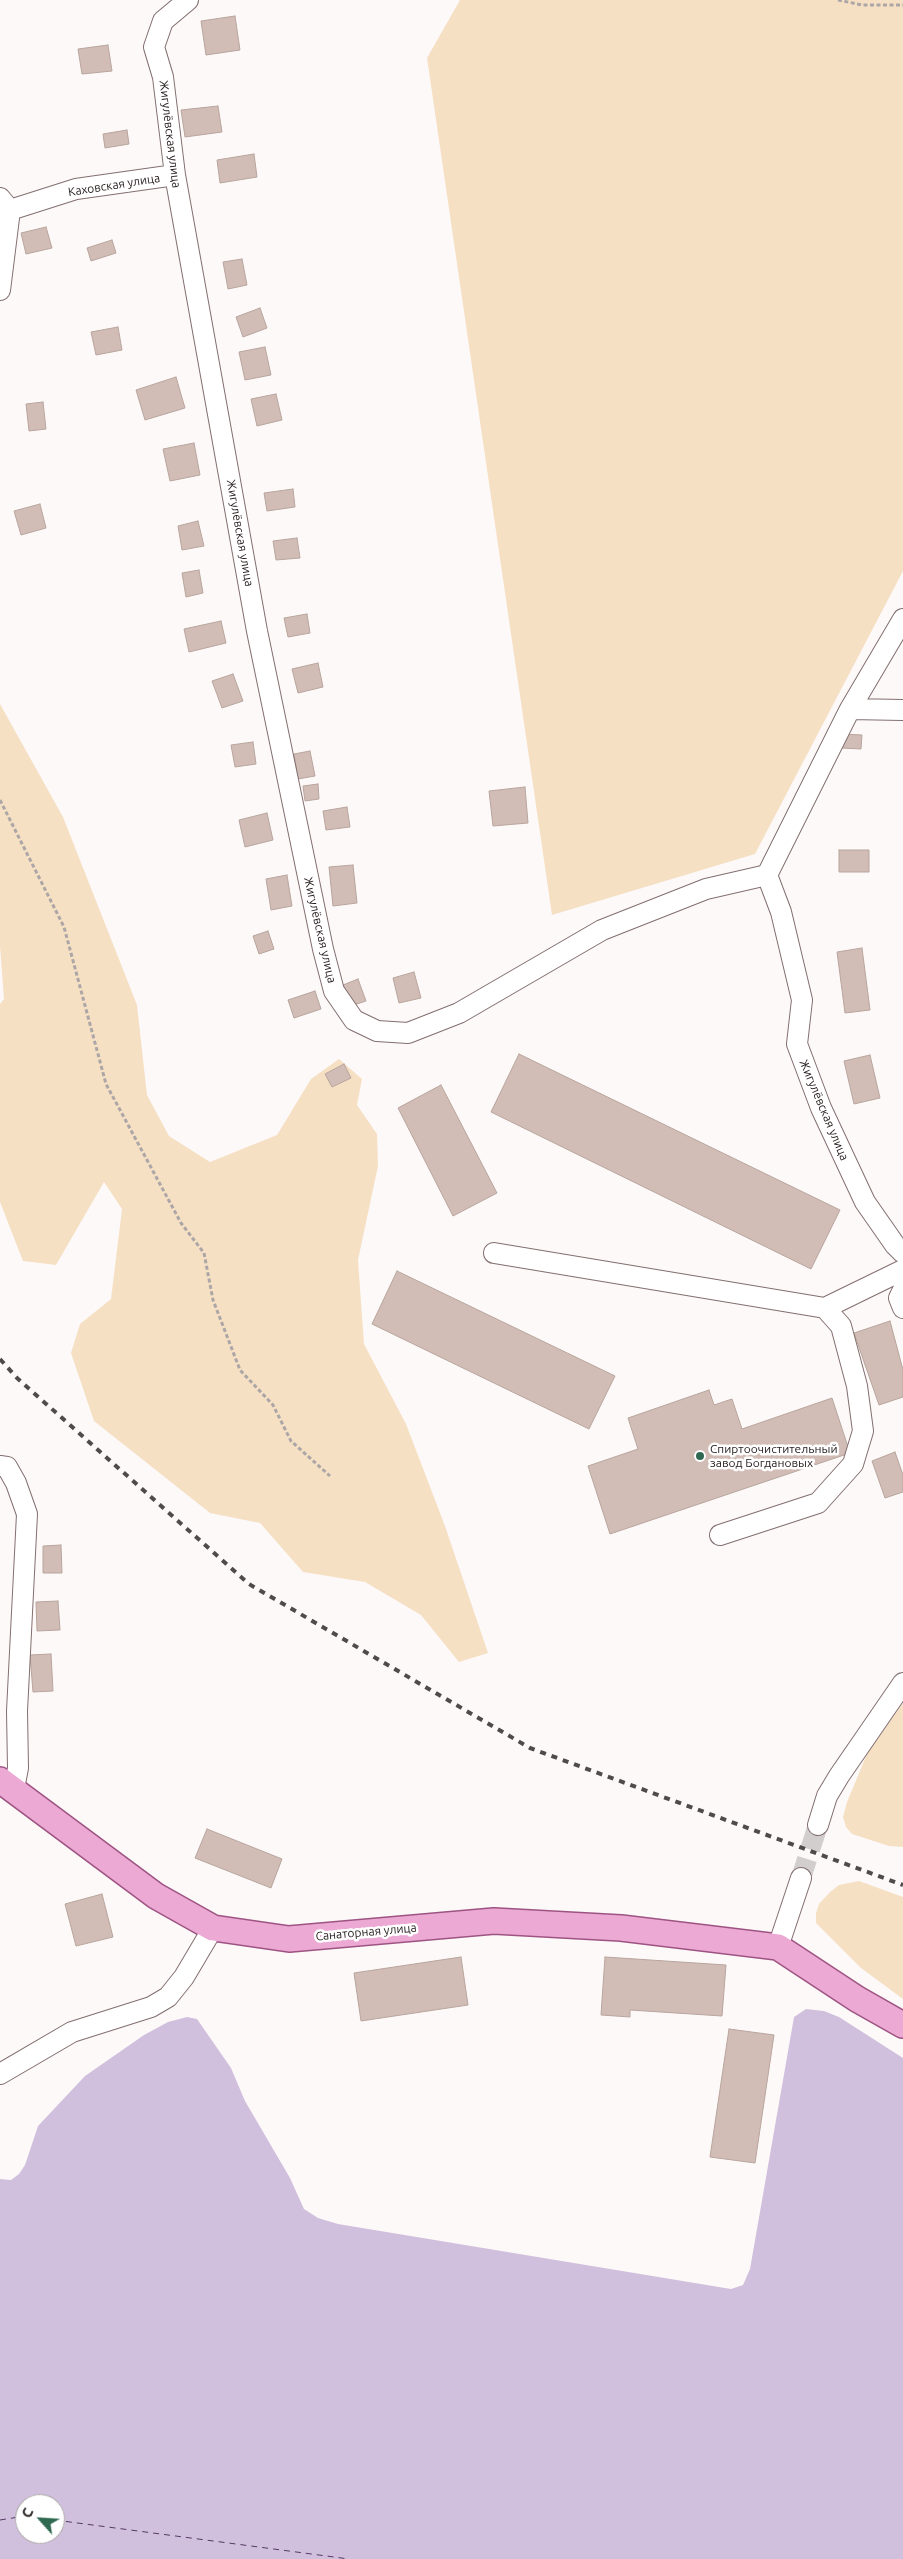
<!DOCTYPE html>
<meta charset="utf-8">
<style>
body{margin:0}
#map{position:relative;width:903px;height:2559px;overflow:hidden;background:#fdf9f9;font-family:Ubuntu,sans-serif}
canvas{display:block}
.north{position:absolute;left:15px;top:2494px;width:50px;height:50px;box-sizing:border-box;background:#fff;border:1px solid #a9a6a6;border-radius:50%;rotate:296deg;font-size:14px;font-weight:700;line-height:20px;text-align:center;color:#292121}
.north::after{content:'';display:block;margin:auto;width:18px;height:22px;background:#306952;clip-path:polygon(50% 0,100% 100%,50% 72%,0 100%)}
</style>
<div id="map">
<canvas width="903" height="2559"></canvas>
<div class="north">С</div>
</div>
<script>
const g = document.querySelector('canvas').getContext('2d');
g.lineJoin = 'round';
function fillPath(path, color) { g.fillStyle = color; g.fill(path, 'evenodd'); }
const toPath = rows => new Path2D(rows.map(r => 'M' + r).join(''));
function strokePath(path, color, width, dash) { g.strokeStyle = color; g.lineWidth = width; g.lineCap = dash ? 'butt' : 'round'; g.setLineDash(dash || []); g.stroke(path); }
function drawText(font, color, halo, rows, align = 'center') {
  g.font = font + ' Ubuntu,sans-serif'; g.lineWidth = 5; g.setLineDash([]); g.textBaseline = 'middle'; g.strokeStyle = halo; g.fillStyle = color; for (const [text, x, y, turn = 0] of rows) {
    g.save(); g.translate(x, y); g.rotate((+turn || 0) * Math.PI / 180); g.textAlign = isNaN(turn) ? turn : align; if (halo) g.strokeText(text, 0, 0); g.fillText(text, 0, 0); g.restore();
  }
}
fillPath(toPath([
 [460,0,903,0,903,571,755,854,552,915,427,58],
 [0,704,63,817,137,1005,147,1095,169,1136,210,1162,277,1135,311,1079,339,1059,362,1079,357,1105,377,1134,378,1166,358,1260,364,1344,406,1424,445,1526,488,1653,459,1662,421,1615,365,1582,303,1572,260,1523,210,1513,94,1421,71,1353,80,1324,111,1299,122,1209,104,1182,56,1265,23,1261,0,1202,0,1004,4,999,0,946],
 [903,1703,903,1847,889,1846,852,1834,846,1827,843,1817,847,1802,867,1754],
 [859,1881,903,1897,903,1999,861,1968,816,1923,816,1913,819,1904,830,1892,839,1885]
]), '#f6e0c4');
fillPath(toPath([
 [806,2009,824,2011,839,2017,903,2058,903,2559,0,2559,0,2179,11,2180,19,2174,25,2165,38,2126,85,2076,144,2035,168,2022,187,2017,197,2019,231,2068,245,2101,290,2178,304,2209,318,2218,338,2224,731,2289,743,2285,750,2269,794,2017],
 [25,2504,55,2504,55,2534,25,2534]
]), '#d1c0dd');
strokePath(toPath([
 [0,2520,25,2516],
 [55,2520,349,2559]
]), '#553a64', 1, [6, 5]);
const building = toPath([
 [235,16,240,50,206,55,201,21,235,16],
 [108,45,112,71,82,74,78,49,108,45],
 [218,106,222,132,185,137,181,110,218,106],
 [127,130,129,144,105,148,103,134,127,130],
 [254,154,257,177,220,183,217,160,254,154],
 [46,227,52,248,26,254,21,233,46,227],
 [112,240,116,253,91,261,87,248,112,240],
 [242,259,247,285,228,289,223,262,242,259],
 [260,308,267,328,243,337,236,317,260,308],
 [118,327,122,350,96,355,91,332,118,327],
 [265,347,271,375,245,380,239,352,265,347],
 [176,377,185,408,145,420,136,390,176,377],
 [276,394,282,420,257,426,251,399,276,394],
 [43,402,46,429,29,431,26,404,43,402],
 [194,443,200,475,170,481,163,449,194,443],
 [293,489,295,507,267,511,264,493,293,489],
 [40,504,46,528,21,535,14,511,40,504],
 [198,521,204,546,182,550,178,526,198,521],
 [297,538,300,558,276,560,273,541,297,538],
 [199,570,203,593,186,597,182,573,199,570],
 [307,614,310,633,288,637,284,618,307,614],
 [221,621,226,643,189,652,184,629,221,621],
 [318,663,323,687,298,693,292,669,318,663],
 [233,674,243,701,222,708,212,681,233,674],
 [842,734,862,735,861,749,841,748,842,734],
 [253,742,256,764,235,767,231,745,253,742],
 [310,751,315,776,298,779,294,754,310,751],
 [318,784,319,799,305,801,303,786,318,784],
 [525,787,528,823,493,826,489,791,525,787],
 [347,807,350,827,326,830,323,811,347,807],
 [267,813,273,840,245,847,239,820,267,813],
 [839,850,869,850,869,872,839,872,839,850],
 [353,865,357,903,333,906,329,867,353,865],
 [287,875,292,906,271,910,266,879,287,875],
 [268,931,274,949,259,954,253,936,268,931],
 [862,948,870,1010,845,1013,837,952,862,948],
 [414,972,421,998,399,1003,393,978,414,972],
 [358,979,366,1001,351,1006,343,985,358,979],
 [315,991,321,1009,294,1018,288,1000,315,991],
 [519,1054,840,1210,811,1269,491,1112,519,1054],
 [870,1055,880,1098,854,1104,844,1061,870,1055],
 [344,1064,351,1078,332,1087,325,1074,344,1064],
 [441,1085,497,1193,453,1216,398,1108,441,1085],
 [397,1271,615,1376,589,1429,372,1324,397,1271],
 [890,1321,903,1370,903,1397,879,1405,854,1333,890,1321],
 [709,1390,714,1405,732,1399,742,1429,832,1398,850,1453,610,1534,588,1466,638,1449,628,1418,709,1390],
 [895,1452,903,1475,903,1492,885,1498,872,1461,895,1452],
 [61,1545,62,1573,43,1573,43,1546,61,1545],
 [58,1601,60,1630,37,1631,36,1602,58,1601],
 [51,1654,53,1691,33,1692,30,1655,51,1654],
 [207,1829,282,1859,271,1888,195,1858,207,1829],
 [102,1894,113,1937,76,1946,65,1904,102,1894],
 [461,1957,468,2005,361,2021,354,1973,461,1957],
 [605,1957,726,1965,722,2016,630,2010,630,2017,601,2015,605,1957],
 [729,2029,774,2035,755,2163,710,2157,729,2029]
]);
fillPath(building, '#d1bdb5');
strokePath(building, '#b8a59d', 1);
strokePath(toPath([
 [801,1878,818,1825]
]), '#d3cece', 20, [20, 10]);
const minor = toPath([
 [188,0,163,21,154,47,163,77,175,175,257,631,323,949,334,991,354,1020,377,1031,408,1033,459,1013,602,930,706,889,767,875,781,912,802,1000,797,1044,821,1108,865,1202,895,1245,903,1253],
 [0,198,10,210,76,189,175,175],
 [0,290,10,210],
 [850,709,903,710],
 [767,875,850,709,903,619],
 [494,1253,825,1308,841,1326,857,1386,863,1431,853,1464,818,1503,720,1535],
 [903,1290,899,1298,903,1308],
 [825,1308,903,1270],
 [0,1466,7,1467,16,1483,27,1514,17,1711,18,1768,14,1789],
 [818,1825,827,1796,839,1776,903,1683],
 [778,1947,801,1878],
 [0,2074,72,2032,151,2007,168,1997,184,1977,213,1928]
]);
const major = toPath([
 [0,1780,156,1896,213,1928,289,1939,494,1921,621,1928,778,1947,857,1999,903,2025]
]);
strokePath(minor, '#836f70', 22);
strokePath(major, '#9e5482', 28);
strokePath(toPath([
 [838,0,862,5,903,5],
 [0,800,64,927,106,1084,181,1223,204,1253,213,1300,240,1370,273,1405,291,1441,330,1476]
]), '#aca6a6', 3, [4, 2.5]);
strokePath(minor, '#fff', 20);
strokePath(major, '#eba9d3', 25);
strokePath(toPath([
 [0,1359,17,1378,249,1584,530,1748,903,1885]
]), '#514a4a', 4, [6, 6]);
for (const [x, y, r, color] of [
 [700,1456,5,"#306952"]
]) { const dot = new Path2D(); dot.arc(x, y, r, 0, 2 * Math.PI); g.fillStyle = color; g.fill(dot); strokePath(dot, '#fff', 2); }
drawText('12px', '#292121', '#fff', [
 ["Жигулёвская улица",170,134,83],
 ["Каховская улица",114,185,-9],
 ["Жигулёвская улица",240,533,80],
 ["Жигулёвская улица",320,930,77],
 ["Жигулёвская улица",824,1110,67],
 ["Санаторная улица",366,1932,-5]
]);
drawText('12px', '#292121', '#fff', [
 ["Спиртоочистительный",710,1449],
 ["завод Богдановых",710,1463]
], 'left');
</script>
